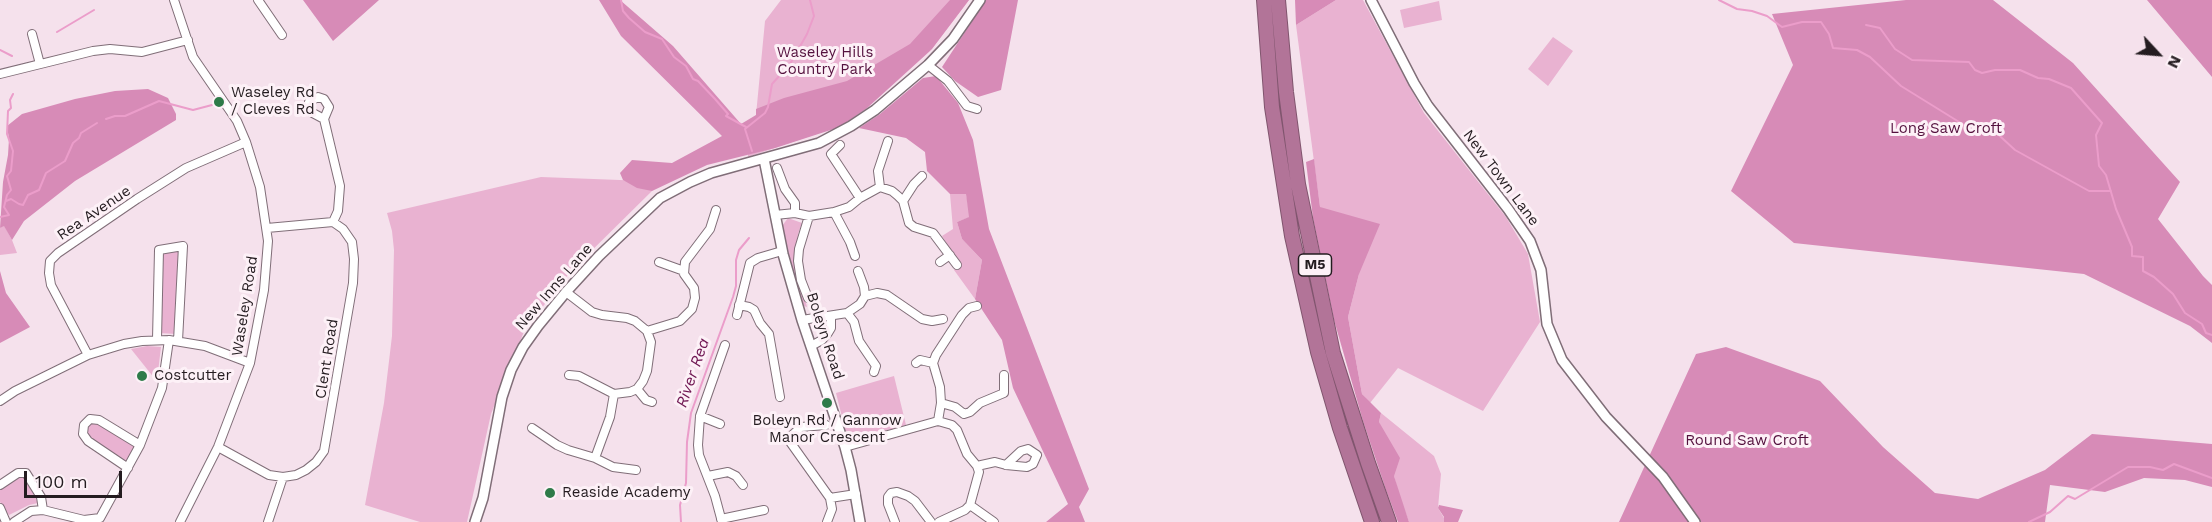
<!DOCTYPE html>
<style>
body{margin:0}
#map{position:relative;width:2212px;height:522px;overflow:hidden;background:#f5e1ec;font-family:"Work Sans",sans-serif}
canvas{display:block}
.north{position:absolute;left:2128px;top:24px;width:60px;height:60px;-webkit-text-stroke:4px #fdf1f7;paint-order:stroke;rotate:116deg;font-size:16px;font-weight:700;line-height:24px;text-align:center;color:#241c20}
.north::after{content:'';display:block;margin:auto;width:21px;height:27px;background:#241c20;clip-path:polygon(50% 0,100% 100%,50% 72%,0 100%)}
.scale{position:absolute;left:24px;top:471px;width:98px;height:27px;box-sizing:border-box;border:3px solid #241c20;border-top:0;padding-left:8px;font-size:18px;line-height:21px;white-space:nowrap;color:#241c20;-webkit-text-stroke:4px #fdf1f7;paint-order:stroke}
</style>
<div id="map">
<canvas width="2212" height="522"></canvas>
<div class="north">N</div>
<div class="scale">100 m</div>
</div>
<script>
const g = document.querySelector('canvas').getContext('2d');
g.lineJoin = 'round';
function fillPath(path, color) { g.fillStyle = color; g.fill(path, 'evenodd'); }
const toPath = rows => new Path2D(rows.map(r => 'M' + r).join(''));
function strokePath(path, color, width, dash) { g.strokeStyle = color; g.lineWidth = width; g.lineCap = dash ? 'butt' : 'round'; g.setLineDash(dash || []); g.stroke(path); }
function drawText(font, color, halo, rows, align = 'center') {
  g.font = font + ' "Work Sans",sans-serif'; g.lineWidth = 6; g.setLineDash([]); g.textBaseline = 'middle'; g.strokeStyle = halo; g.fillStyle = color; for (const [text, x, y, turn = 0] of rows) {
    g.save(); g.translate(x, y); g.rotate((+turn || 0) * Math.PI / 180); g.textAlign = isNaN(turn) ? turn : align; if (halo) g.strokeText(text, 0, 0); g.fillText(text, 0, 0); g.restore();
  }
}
fillPath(toPath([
 [781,0,969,0,930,51,866,109,837,127,748,157,748,126,756,115,765,21],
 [1336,0,1363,0,1424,113,1506,217,1528,254,1540,322,1483,411,1398,368,1370,403,1362,394,1348,317,1359,274,1320,207,1296,25],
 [1439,1,1442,20,1404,28,1400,10],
 [1553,37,1573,51,1548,86,1528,69],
 [541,177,646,181,652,191,572,270,525,329,491,414,467,522,420,522,365,505,384,403,392,336,394,250,392,231,387,213],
 [966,193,970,217,957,222,962,239,982,260,975,299,954,270,959,263,942,236,953,229,950,194],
 [788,218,802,223,798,234,796,265,807,307,804,306,788,260,782,226],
 [4,225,12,240,17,253,0,255,0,228],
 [179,251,176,334,159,333,162,253],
 [147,346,161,347,158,372,155,379,131,349],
 [894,376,906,425,848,441,836,393],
 [1381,413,1434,456,1441,474,1438,508,1444,518,1444,522,1409,522,1400,498,1379,422],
 [89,423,98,423,135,447,127,462,85,434],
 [19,478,25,478,38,503,29,505,9,515,0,502,0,489]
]), '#e9b2d1');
fillPath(toPath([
 [303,0,379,0,333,41],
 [599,0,620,0,673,46,741,124,756,115,756,109,784,98,847,81,910,44,950,0,969,0,932,49,867,108,840,127,775,148,707,165,652,191,637,188,623,180,620,173,632,160,672,163,722,136,621,36],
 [986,0,1018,0,1001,90,978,97,955,81,942,67],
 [1295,0,1336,0,1296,25],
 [1906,0,1993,0,2073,63,2180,182,2158,219,2203,276,2212,285,2212,343,2190,326,2084,274,1794,243,1731,191,1793,65,1772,14],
 [2147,0,2212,0,2212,77],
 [936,76,958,103,973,140,989,229,1089,489,1079,507,1085,522,1046,522,1068,504,1013,388,1002,340,975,299,982,260,962,239,957,222,969,217,966,194,950,194,927,171,925,152,906,138,859,128,880,114,923,78],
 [148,89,168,98,176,114,176,120,75,181,24,221,12,240,4,226,0,228,3,182,8,155,9,139,7,126,22,114,75,99,115,91],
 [1314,159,1320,207,1380,224,1359,274,1348,317,1362,394,1381,413,1379,422,1400,458,1394,476,1409,522,1398,522,1386,490,1363,421,1334,320,1313,218,1306,162],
 [0,271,6,293,30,327,0,343],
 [1726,347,1820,381,1883,447,1935,493,1978,499,2045,470,2092,434,2212,444,2212,487,2185,480,2144,478,2105,492,2050,485,2045,522,1619,522,1696,354],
 [1439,505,1463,510,1458,522,1444,522,1444,517,1438,508]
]), '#d78bb7');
strokePath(toPath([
 [621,0,623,11,629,18,645,32,662,39,674,57,686,66,693,79,698,81,715,99,728,114,726,116,746,127],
 [1719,0,1737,9,1752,11,1767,16,1782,27,1802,22,1821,22,1829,34,1833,48,1857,50,1870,57,1901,86,1964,125,1989,126,2015,150,2089,191,2111,191],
 [1866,25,1880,28,1895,49,1912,60,1969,62,1975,70,1982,73,1995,70,2020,70,2038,78,2049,79,2071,88,2102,123,2096,135,2099,166,2106,175,2116,209,2132,247,2132,256,2143,257,2143,271,2154,277,2173,294,2185,313,2202,324,2206,333,2212,335],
 [57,32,94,10],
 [0,50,12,56],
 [106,119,115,116,125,116,159,101,193,110,212,105],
 [752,151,745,129,765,113,768,107,772,84,790,64,807,34,814,16,810,0],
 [6,201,11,199,19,204,23,205,28,195,39,190,46,173,65,161,73,143,79,138,81,133,97,123],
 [0,217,9,215,4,207,7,195,11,190,7,176,11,171,13,151,7,134,8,111,11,108,10,100,13,94],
 [681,522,680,505,686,483,687,442,691,413,733,297,736,286,736,260,739,250,749,238],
 [2029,522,2050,512,2068,496,2075,499,2128,467,2150,467,2163,470,2174,464,2212,478]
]), '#eb9dca', 2);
const minor = toPath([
 [174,0,193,57,237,121,246,142,260,187,268,241,264,290,250,363,218,447,180,522],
 [258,0,282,35],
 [32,34,40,64],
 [928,65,948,81,967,106,977,109],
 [0,74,93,51,110,49,142,52,188,40],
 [324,119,309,111,308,106,309,102,318,97,324,99,329,107,324,119,340,186,338,211,333,222],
 [840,145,831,154,860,198],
 [777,168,785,189,795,203,795,213],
 [880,187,878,171,888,141],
 [903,201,914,184,922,176],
 [834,212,850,242,855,256],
 [775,215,795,213,809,216,834,212,849,207,860,198,880,187,892,191,898,196,903,201,909,223,914,227,933,233,957,265],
 [659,262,684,271],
 [940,262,950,255],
 [858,271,864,287,865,296],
 [566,292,592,312,602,315,627,318,635,321,647,331,651,342,647,371,643,381,637,389,630,392,614,394,579,376,569,375],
 [808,298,801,280,798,261,799,249,809,216],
 [739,305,749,307,754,310,760,323,769,334,780,397],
 [847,313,854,322,859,341,876,366,874,372],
 [737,315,750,263,758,258,782,251],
 [802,320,847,313,860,304,865,296,877,293,887,295,922,319,932,321,943,319],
 [647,331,680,321,692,309,695,298,694,288,684,274,685,262,710,229,716,210],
 [157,339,159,250,183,246,178,341],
 [811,346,822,340,828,333,831,328,831,316],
 [88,355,51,285,49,273,50,261,58,253,137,199,186,168,246,142],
 [916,363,920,360,933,363],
 [637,389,646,400,652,402],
 [0,401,15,391,88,355,124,344,142,341,169,340,205,346,250,363],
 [941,403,955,407,964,414,970,412,980,403,1004,393,1004,375],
 [700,416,720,424],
 [938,421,941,403,940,387,933,363,936,355,962,315,969,308,977,306],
 [826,425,801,427,788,439,830,498,832,509,827,522],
 [532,428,557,445,568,450,595,458,613,467,636,470],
 [218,447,269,475,283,477,296,475,306,470,316,462,324,451,353,283,354,259,352,242,343,229,333,222,267,228],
 [845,447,938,421,952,425,957,430,967,454,977,466,979,472,970,505,965,510,939,522],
 [595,458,610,417,614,394],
 [977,466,995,462,1006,465,1027,467,1033,464,1037,455,1028,449,1021,451,1006,465],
 [128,468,88,441,83,434,84,425,90,419,99,420,140,445],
 [708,476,728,472,736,476,743,485],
 [0,485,18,473,26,473,41,497,43,510],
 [830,498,856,494],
 [970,505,994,522],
 [0,508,6,522],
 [721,519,764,510],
 [14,522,31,511,43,510,84,520,100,518,140,445,162,388,169,340],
 [268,522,283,477],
 [722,522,715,496,699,455,698,445,700,416,725,345],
 [895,522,888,504,888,497,891,493,897,492,908,496,915,501,931,522]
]);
const tertiary = toPath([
 [1371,0,1414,83,1428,106,1508,209,1530,241,1541,270,1547,324,1562,360,1606,417,1663,477,1695,522],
 [764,159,783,254,802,320,845,447,851,470,860,522],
 [475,522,483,498,502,397,511,370,523,347,538,326,566,292,599,256,660,198,690,182,711,173,819,143,851,126,875,110,928,65,953,39,980,0]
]);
const motorway = toPath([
 [1264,0,1272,107,1292,236,1318,352,1340,428,1372,522],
 [1278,0,1286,92,1298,184,1333,353,1368,463,1389,522]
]);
strokePath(minor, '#806e78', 10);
strokePath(tertiary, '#806e78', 12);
strokePath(motorway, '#80556e', 16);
strokePath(minor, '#fff', 8);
strokePath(tertiary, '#fff', 9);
strokePath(motorway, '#b27498', 14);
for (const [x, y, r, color] of [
 [219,102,6,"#2e7b49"],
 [142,376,6,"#2e7b49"],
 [827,403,6,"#2e7b49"],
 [550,493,6,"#2e7b49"]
]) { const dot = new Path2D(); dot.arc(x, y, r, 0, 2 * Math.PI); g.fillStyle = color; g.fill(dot); strokePath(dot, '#fdf1f7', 2); }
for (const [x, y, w] of [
 [1315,265,33]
]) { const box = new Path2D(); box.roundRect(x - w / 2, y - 11, w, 22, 4.5); g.fillStyle = '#fdf1f7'; g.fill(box); strokePath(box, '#241c20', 1.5); }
drawText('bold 14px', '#241c20', null, [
 ["M5",1315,265]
]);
drawText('15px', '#54113e', '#fdf1f7', [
 ["Waseley Hills",825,53],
 ["Country Park",825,70],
 ["Long Saw Croft",1946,129],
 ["Round Saw Croft",1747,441]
]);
drawText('15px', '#241c20', '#fdf1f7', [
 ["Waseley Rd",231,93],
 ["/ Cleves Rd",231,110],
 ["Costcutter",154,376],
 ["Boleyn Rd / Gannow",827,421,"center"],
 ["Manor Crescent",827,438,"center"],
 ["Reaside Academy",562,493]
], 'left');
drawText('15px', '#241c20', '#fdf1f7', [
 ["New Town Lane",1501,178,53],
 ["Rea Avenue",94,213,-34],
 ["New Inns Lane",554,287,-49],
 ["Waseley Road",245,306,-81],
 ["Boleyn Road",825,336,72],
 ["Clent Road",327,359,-81]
]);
drawText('italic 16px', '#6f1652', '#fdf1f7', [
 ["River Rea",693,373,-71]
]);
</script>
